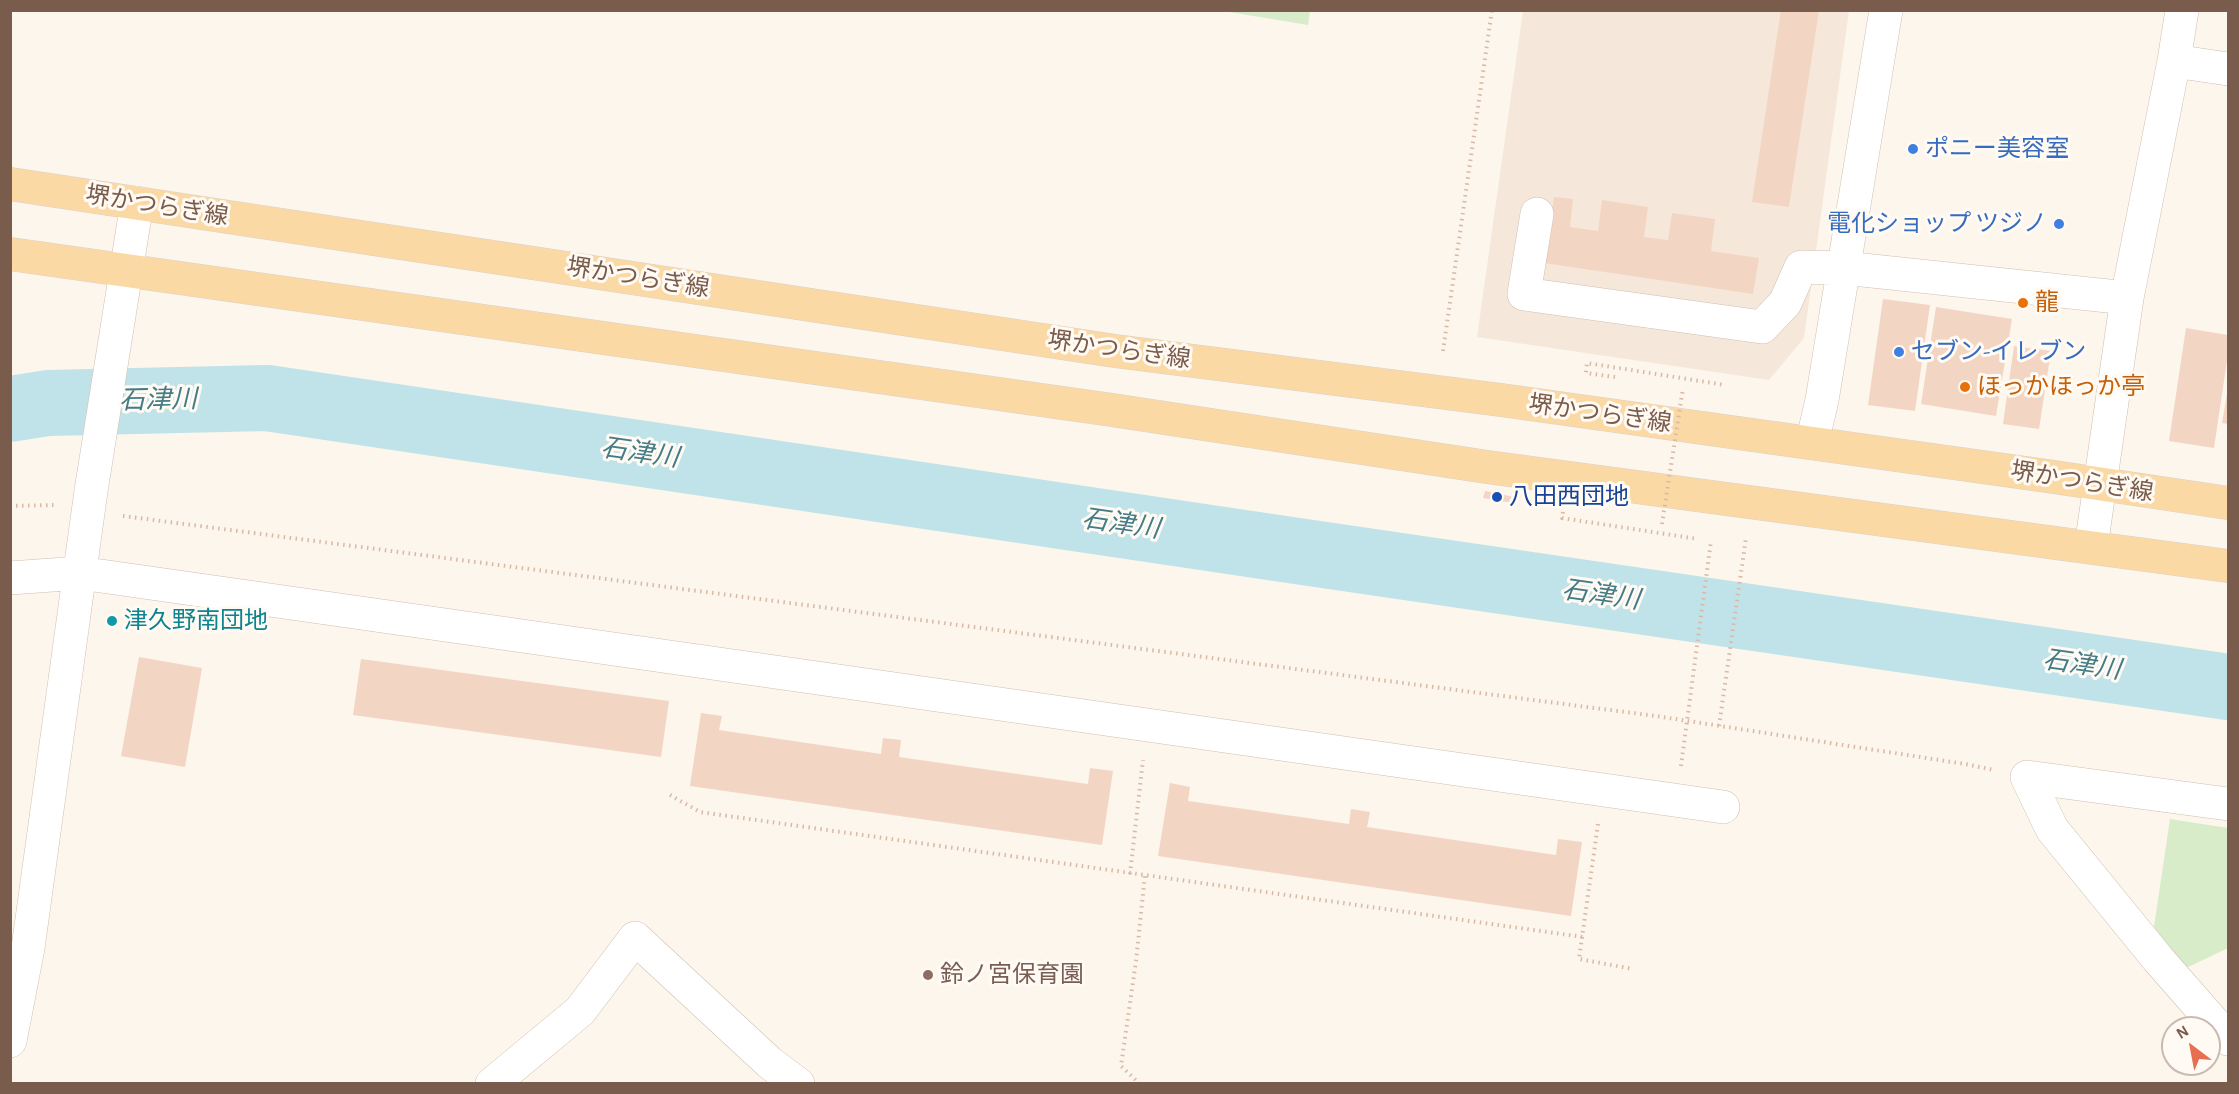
<!DOCTYPE html>
<meta charset="utf-8">
<style>
body{margin:0}
#map{position:relative;width:2239px;height:1094px;overflow:hidden;background:#fdf6ec;font-family:"Alegreya Sans",sans-serif}
canvas{display:block}
.frame{position:absolute;inset:0;border:12px solid #7a5c4d;pointer-events:none}
.north{position:absolute;left:2161px;top:1016px;width:60px;height:60px;box-sizing:border-box;background:#fffaf3;border:2px solid #cabbb1;border-radius:50%;rotate:328deg;font-size:16px;font-weight:700;line-height:24px;text-align:center;color:#7a5c4d}
.north::after{content:'';display:block;margin:auto;width:21px;height:27px;background:#e76f51;clip-path:polygon(50% 0,100% 100%,50% 72%,0 100%)}
</style>
<div id="map">
<canvas width="2239" height="1094"></canvas>
<div class="frame"></div>
<div class="north">N</div>
</div>
<script>
const g = document.querySelector('canvas').getContext('2d');
g.lineJoin = 'round';
function fillPath(path, color) { g.fillStyle = color; g.fill(path, 'evenodd'); }
const toPath = rows => new Path2D(rows.map(r => 'M' + r).join(''));
function strokePath(path, color, width, dash) { g.strokeStyle = color; g.lineWidth = width; g.lineCap = dash ? 'butt' : 'round'; g.setLineDash(dash || []); g.stroke(path); }
function drawText(font, color, halo, rows, align = 'center') {
  g.font = font + ' "Alegreya Sans","Noto Sans JP",sans-serif'; g.lineWidth = 6; g.setLineDash([]); g.textBaseline = 'middle'; g.strokeStyle = halo; g.fillStyle = color; for (const [text, x, y, turn = 0] of rows) {
    g.save(); g.translate(x, y); g.rotate((+turn || 0) * Math.PI / 180); g.textAlign = isNaN(turn) ? turn : align; if (halo) g.strokeText(text, 0, 0); g.fillText(text, 0, 0); g.restore();
  }
}
fillPath(toPath([
 [1523,11,1849,11,1804,338,1769,380,1477,337]
]), '#f5e8da');
fillPath(toPath([
 [1223,11,1310,10,1310,11,1308,25],
 [2170,819,2228,828,2228,948,2186,968,2170,950,2154,927]
]), '#d8ecc9');
strokePath(toPath([
 [10,409,48,403,267,398,1297,551,2228,687]
]), '#bfe3e8', 66);
fillPath(toPath([
 [1781,10,1819,10,1789,207,1752,202],
 [1554,197,1573,199,1570,227,1598,231,1602,200,1648,207,1644,237,1668,240,1672,213,1715,219,1711,251,1759,258,1753,294,1544,263],
 [1883,299,1930,305,1915,411,1868,405],
 [1936,307,2012,319,1996,416,1921,404],
 [2186,328,2228,335,2228,354,2214,448,2169,441],
 [2014,346,2051,351,2039,429,2003,424],
 [2227,394,2228,394,2228,424,2222,423],
 [1485,491,1514,497,1513,503,1483,498],
 [139,657,202,668,185,767,121,756],
 [361,659,669,701,661,757,353,715],
 [701,713,722,716,719,730,881,754,883,738,901,740,899,757,1088,784,1090,768,1113,771,1102,845,690,786],
 [1170,783,1190,787,1188,801,1349,824,1351,809,1370,812,1367,827,1556,855,1558,839,1582,842,1571,916,1158,856]
]), '#f3d5c3');
const minor = toPath([
 [2174,61,2228,69],
 [1537,214,1524,294,1762,327,1785,303,1801,267,1844,268,2127,298],
 [1812,443,1822,400,1886,10],
 [2091,547,2127,298,2174,61,2182,10],
 [10,578,80,573,1723,807],
 [2027,777,2052,829,2158,959,2228,1039],
 [2027,777,2228,804],
 [10,1041,28,948,91,491,137,203],
 [492,1084,580,1011,635,938,770,1063,798,1084]
]);
const major = toPath([
 [10,184,1115,351,1501,400,2047,476,2228,503],
 [10,254,1112,410,1487,467,2228,566]
]);
strokePath(minor, '#d1beb0', 34);
strokePath(major, '#dad1cd', 34);
strokePath(toPath([
 [1443,351,1492,10],
 [1615,377,1586,373,1587,363,1725,385],
 [10,506,54,505],
 [1563,512,1562,518,1698,539],
 [123,516,1656,716,1965,764,1994,770],
 [1719,726,1746,538],
 [1681,766,1711,541],
 [670,795,700,812,1583,937],
 [1598,824,1579,959,1633,969],
 [1130,874,1143,760],
 [1140,1084,1121,1066,1136,961,1145,875]
]), '#d9b8a5', 4, [1.5, 4.5]);
strokePath(minor, '#fff', 33);
strokePath(major, '#fbd9a5', 33);
strokePath(toPath([
 [1662,524,1683,388]
]), '#d9b8a5', 4, [1.5, 4.5]);
for (const [x, y, r, color] of [
 [1913,149,6,"#3f7fe0"],
 [2059,224,6,"#3f7fe0"],
 [2023,303,6,"#e8710a"],
 [1899,352,6,"#3f7fe0"],
 [1965,387,6,"#e8710a"],
 [1497,497,6,"#1a4fb4"],
 [112,621,6,"#0f9aa8"],
 [928,975,6,"#8d6e63"]
]) { const dot = new Path2D(); dot.arc(x, y, r, 0, 2 * Math.PI); g.fillStyle = color; g.fill(dot); strokePath(dot, '#fffaf3', 2); }
drawText('24px', '#366cbe', '#fffaf3', [
 ["ポニー美容室",1925,149],
 ["電化ショップ ツジノ",2047,224,"right"],
 ["セブン-イレブン",1911,352]
], 'left');
drawText('24px', '#7a5c4d', '#fffaf3', [
 ["堺かつらぎ線",157,206,9],
 ["堺かつらぎ線",638,278,9],
 ["堺かつらぎ線",1119,350,8],
 ["堺かつらぎ線",1600,414,8],
 ["堺かつらぎ線",2082,482,9]
]);
drawText('24px', '#c56008', '#fffaf3', [
 ["龍",2035,303],
 ["ほっかほっか亭",1977,387]
], 'left');
drawText('24px', '#164399', '#fffaf3', [
 ["八田西団地",1509,497]
], 'left');
drawText('24px', '#0d838f', '#fffaf3', [
 ["津久野南団地",124,621]
], 'left');
drawText('24px', '#785e54', '#fffaf3', [
 ["鈴ノ宮保育園",940,975]
], 'left');
drawText('italic 26px', '#437c86', '#fffaf3', [
 ["石津川",158,400,-1],
 ["石津川",640,453,8],
 ["石津川",1121,524,8],
 ["石津川",1601,595,8],
 ["石津川",2082,665,8]
]);
</script>
